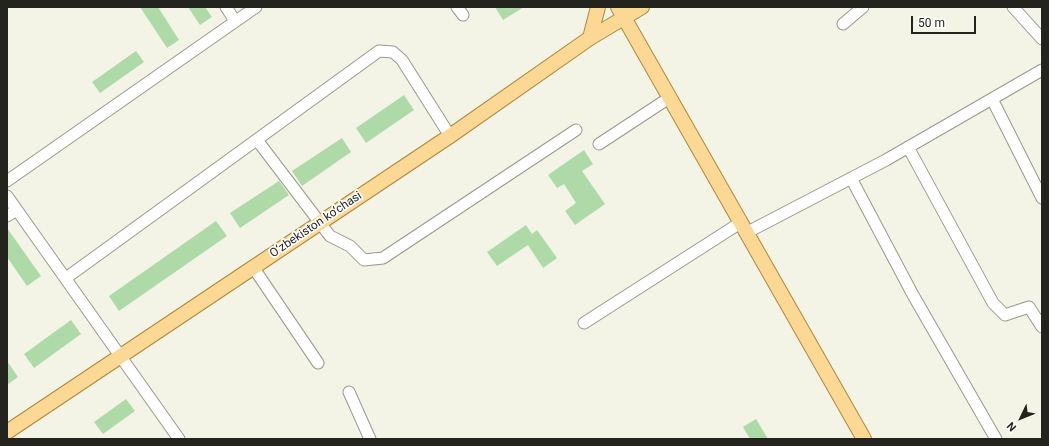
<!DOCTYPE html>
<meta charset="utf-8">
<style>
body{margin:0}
#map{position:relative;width:1049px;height:446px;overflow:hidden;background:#f3f4e6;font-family:Roboto,sans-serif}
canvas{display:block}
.frame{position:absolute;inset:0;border:8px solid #24241f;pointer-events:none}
.north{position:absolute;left:1001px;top:398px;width:40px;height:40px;-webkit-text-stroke:3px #fff;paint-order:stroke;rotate:227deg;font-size:11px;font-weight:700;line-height:16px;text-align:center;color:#24241f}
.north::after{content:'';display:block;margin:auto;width:14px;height:18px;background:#24241f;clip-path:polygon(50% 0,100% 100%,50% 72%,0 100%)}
.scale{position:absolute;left:911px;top:16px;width:65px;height:18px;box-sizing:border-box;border:2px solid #24241f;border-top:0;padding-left:5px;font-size:12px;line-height:14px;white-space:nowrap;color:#24241f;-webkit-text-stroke:3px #fff;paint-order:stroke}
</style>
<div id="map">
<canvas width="1049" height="446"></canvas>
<div class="frame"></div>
<div class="north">N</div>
<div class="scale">50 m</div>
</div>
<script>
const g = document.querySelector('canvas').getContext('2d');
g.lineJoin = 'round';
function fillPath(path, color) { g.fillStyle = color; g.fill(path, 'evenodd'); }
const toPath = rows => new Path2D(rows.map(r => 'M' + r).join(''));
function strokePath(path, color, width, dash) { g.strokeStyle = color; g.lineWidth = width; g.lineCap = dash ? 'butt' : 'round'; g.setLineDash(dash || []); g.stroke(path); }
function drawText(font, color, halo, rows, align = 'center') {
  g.font = font + ' Roboto,sans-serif'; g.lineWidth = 3.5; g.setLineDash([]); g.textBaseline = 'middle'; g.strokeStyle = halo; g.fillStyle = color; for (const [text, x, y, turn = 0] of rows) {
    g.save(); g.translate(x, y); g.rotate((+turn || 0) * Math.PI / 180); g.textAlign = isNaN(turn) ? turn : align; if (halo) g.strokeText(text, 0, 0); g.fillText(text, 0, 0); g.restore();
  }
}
fillPath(toPath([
 [140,7,158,7,179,40,167,48],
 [188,7,205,7,212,17,200,25],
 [495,7,524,7,503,20],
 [136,51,144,62,100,93,92,82],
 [404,95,414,110,366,143,356,128],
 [342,138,351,152,302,186,292,171],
 [584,150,593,164,582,171,605,204,575,225,565,211,576,203,564,184,557,188,548,175],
 [279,181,289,195,240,228,230,213],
 [216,221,227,236,119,311,109,296],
 [526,225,532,234,537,230,557,258,543,268,528,245,497,266,487,252],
 [7,228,41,276,27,286,7,257],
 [71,320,81,334,34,368,24,354],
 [7,361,18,377,7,385],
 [126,399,135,411,103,434,94,422],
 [756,419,768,439,750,439,743,427]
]), '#aedaa8');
const minor = toPath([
 [226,7,235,21],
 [457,7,463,15],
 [1013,7,1042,39],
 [843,24,863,7],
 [992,99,1042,198],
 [257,140,330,236,350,246,364,260,383,258,576,130],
 [599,144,669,98],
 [908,147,993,303,1005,315,1029,307,1042,327],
 [851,178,913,295,996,439],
 [7,181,256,7],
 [7,196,179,439],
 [7,216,17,210],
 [746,233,886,160,1042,70],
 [253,267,318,363],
 [66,278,379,51,393,52,402,60,450,136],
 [584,323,740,223],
 [349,392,370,439]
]);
const major = toPath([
 [618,7,864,439],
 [590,38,598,7],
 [7,432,450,136,590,38,642,7]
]);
strokePath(minor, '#98998c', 13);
strokePath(major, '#ae883d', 16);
strokePath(minor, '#fff', 11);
strokePath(major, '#fbd894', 14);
drawText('12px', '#24241f', '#fff', [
 ["O‘zbekiston ko‘chasi",316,225,-34]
]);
</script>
